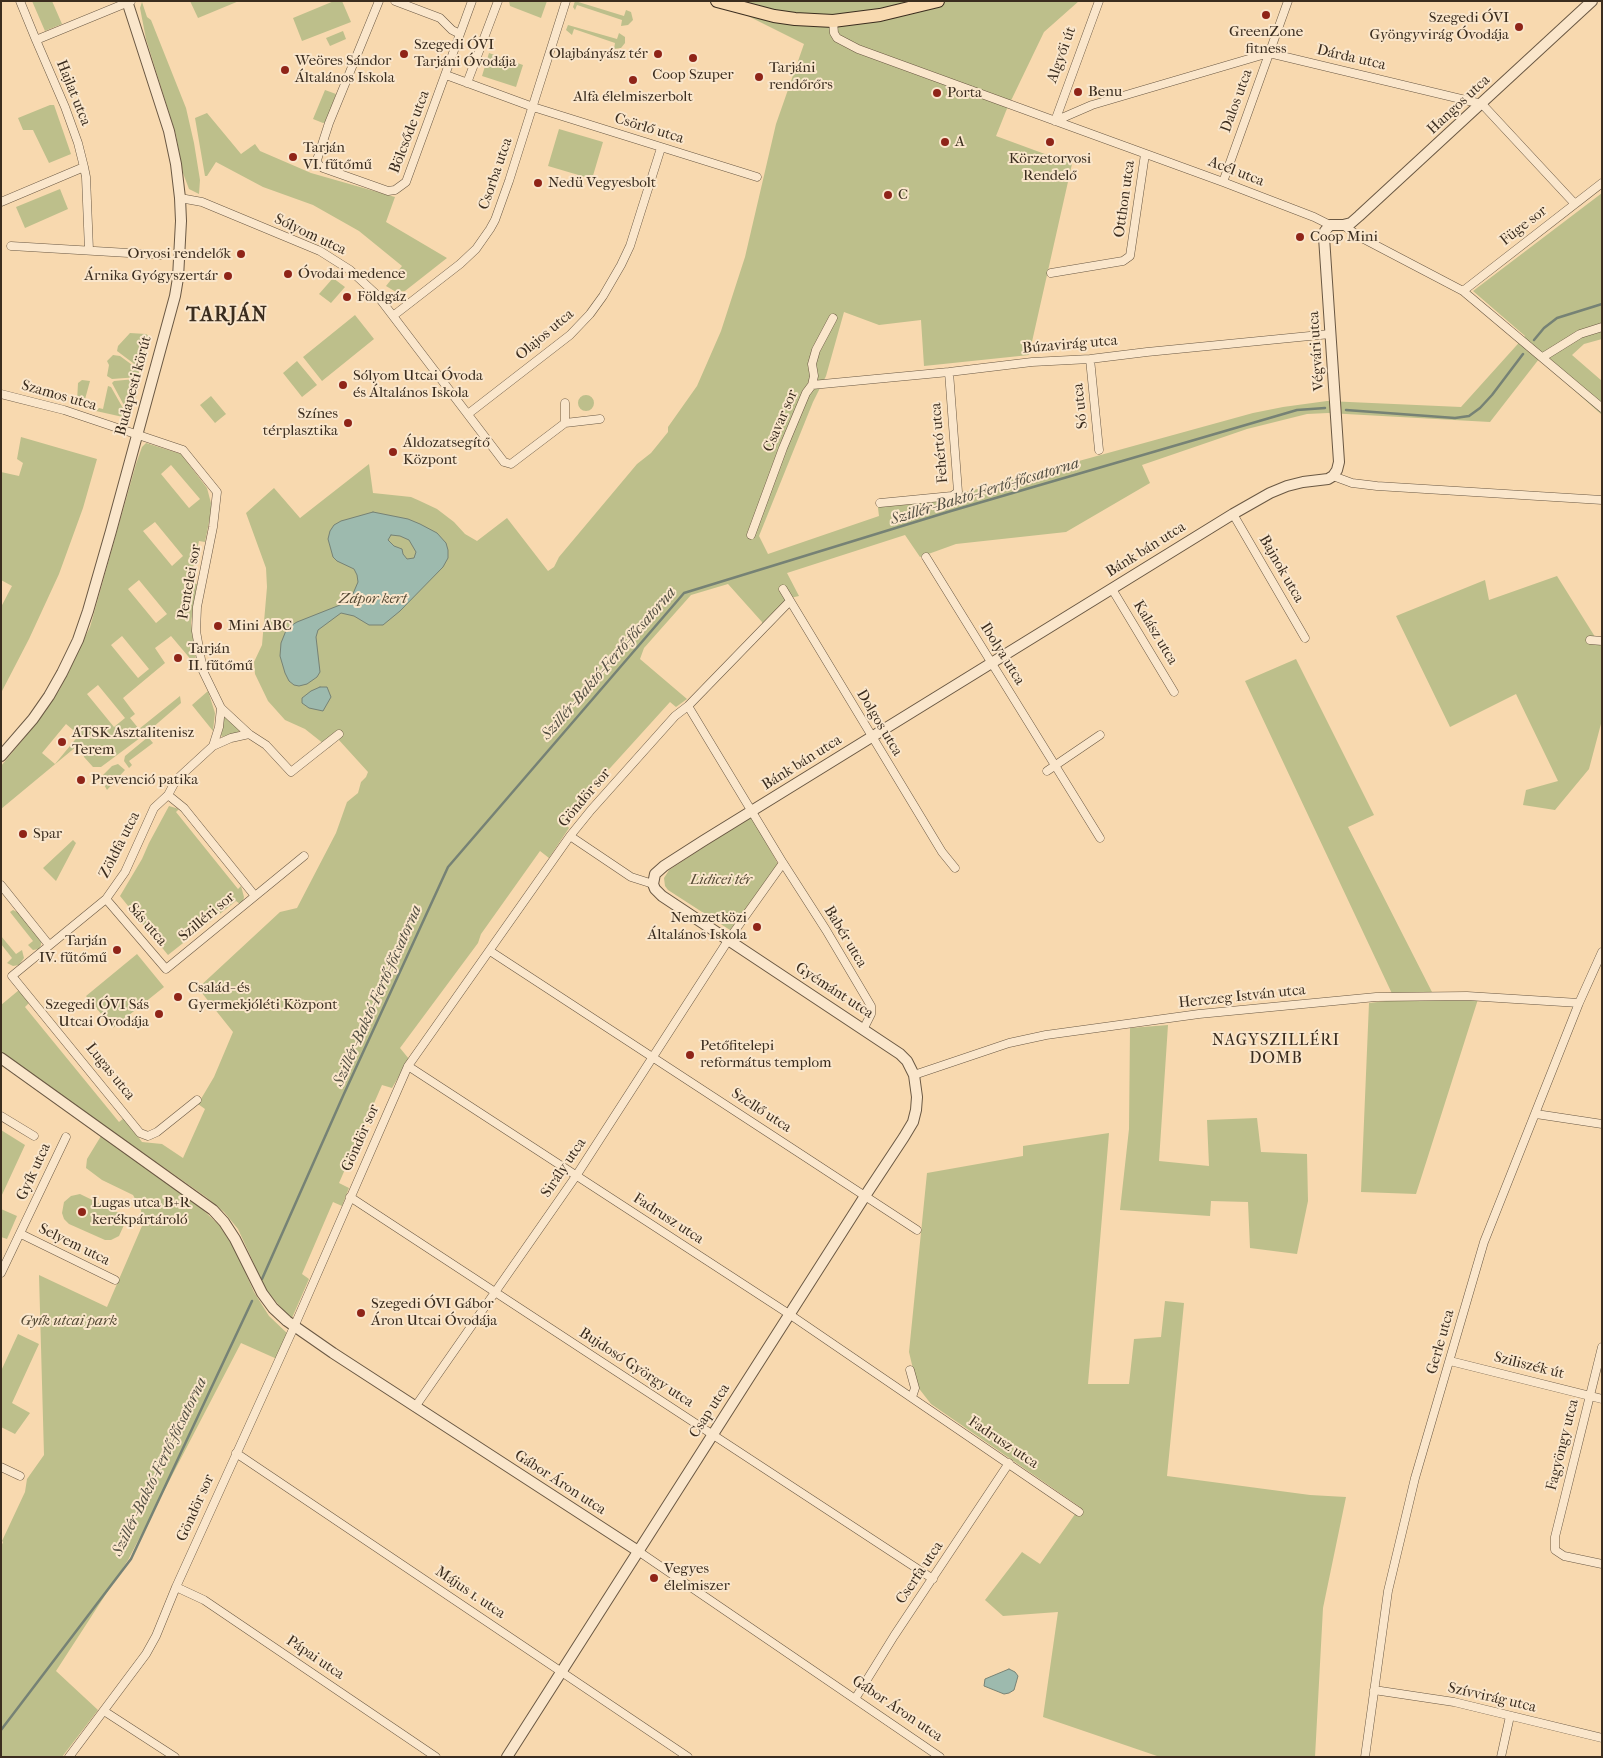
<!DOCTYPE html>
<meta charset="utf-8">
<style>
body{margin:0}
#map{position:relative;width:1603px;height:1758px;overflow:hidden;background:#f8d9af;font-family:"IM FELL French Canon",serif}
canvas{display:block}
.frame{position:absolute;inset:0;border:2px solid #3b2d1f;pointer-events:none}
</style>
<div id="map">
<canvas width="1603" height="1758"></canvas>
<div class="frame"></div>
</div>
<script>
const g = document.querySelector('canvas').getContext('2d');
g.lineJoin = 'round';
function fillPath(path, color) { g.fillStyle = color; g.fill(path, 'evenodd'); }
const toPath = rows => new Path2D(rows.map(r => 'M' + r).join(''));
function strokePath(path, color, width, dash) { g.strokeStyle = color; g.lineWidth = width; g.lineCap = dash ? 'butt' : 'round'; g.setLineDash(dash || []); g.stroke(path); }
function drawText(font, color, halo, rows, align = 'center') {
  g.font = font + ' "IM FELL French Canon",serif'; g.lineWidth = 4; g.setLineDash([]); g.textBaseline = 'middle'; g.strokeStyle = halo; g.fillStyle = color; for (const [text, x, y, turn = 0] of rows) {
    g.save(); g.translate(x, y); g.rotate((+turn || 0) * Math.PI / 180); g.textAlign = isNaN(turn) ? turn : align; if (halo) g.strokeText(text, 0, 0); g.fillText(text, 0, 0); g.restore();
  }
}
fillPath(toPath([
 [32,1,52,1,62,24,45,31],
 [190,1,239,1,198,18],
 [334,1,342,1,351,22,302,41,293,18],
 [509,1,547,1,541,18,510,6],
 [575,1,624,16,626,10,631,12,633,20,628,25,621,26,622,20,577,5,575,10,573,7],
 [718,1,1079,1,1044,32,1006,111,996,136,1072,164,1029,355,924,366,921,320,879,325,844,312,826,376,813,402,759,536,768,554,879,516,877,500,970,491,1253,413,1283,407,1327,401,1461,407,1525,336,1473,291,1602,193,1602,339,1584,344,1572,355,1602,381,1602,415,1539,359,1490,422,1328,413,1307,414,1247,429,1142,465,1150,483,1066,532,956,544,920,557,905,535,787,573,799,596,790,598,780,606,762,625,762,622,728,584,691,595,644,648,640,659,687,699,676,707,670,702,563,820,569,828,549,858,540,851,481,934,478,943,400,1048,409,1059,392,1088,382,1085,339,1183,349,1188,342,1206,333,1202,302,1274,309,1279,292,1318,283,1310,266,1290,238,1229,224,1212,206,1197,1,1053,1,1005,19,990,29,1003,25,1007,119,1122,124,1118,142,1142,162,1144,183,1158,205,1109,198,1104,214,1077,233,1032,198,988,280,912,297,908,336,833,347,802,358,793,361,782,366,777,368,772,338,739,329,748,305,729,285,720,268,701,255,674,254,662,262,645,267,587,266,568,246,513,274,488,300,518,369,464,373,493,411,497,420,501,437,509,454,522,465,534,477,541,507,518,548,571,554,567,559,557,637,464,651,453,668,432,668,427,697,386,721,331,745,257,776,124,804,44],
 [142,2,147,17,151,20,186,108,194,143,200,180,199,194,189,189,183,173,176,135,146,39,140,8],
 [568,25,617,39,619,33,625,37,625,43,621,48,614,49,615,43,574,29,572,35,566,30],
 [343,31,346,39,330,46,326,38],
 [489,53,523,65,516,87,482,76],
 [325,90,336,94,326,122,323,123,313,119],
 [50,105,54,105,71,154,49,163,33,130,23,130,18,118],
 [207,113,241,154,255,144,260,151,311,173,395,197,386,222,447,258,405,291,396,292,386,286,402,266,359,231,313,205,263,187,216,162,207,176,205,176,195,118],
 [559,129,603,142,592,179,548,166],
 [60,189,68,209,25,228,16,207],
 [333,278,345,287,331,303,319,294],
 [355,315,374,339,322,381,303,357],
 [130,333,146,334,149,336,142,365,140,366,137,366,117,351,118,346],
 [113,355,120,356,139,370,139,377,112,379,107,376,109,365,107,361],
 [297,361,317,385,302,397,283,373],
 [135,379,138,382,139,387,132,411,129,412,127,411,112,383,114,381],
 [82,380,90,381,84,403,88,405,89,409,78,405,77,402,78,383],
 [108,386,111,387,124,410,125,413,123,417,96,411,99,408,103,409],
 '578 403a8 8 0 1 1 16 0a8 8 0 1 1-16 0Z',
 [211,396,226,414,215,423,200,405],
 [21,437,97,459,83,508,59,574,29,639,1,693,1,607,12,586,1,580,1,472,19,476,23,463,17,459],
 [146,443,181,454,207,488,212,507,205,542,199,541,190,581,197,584,191,623,196,660,193,662,171,636,155,648,165,663,123,698,135,714,130,718,139,729,180,696,181,703,144,735,101,767,93,767,84,757,83,751,77,746,1,809,1,766,35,725,60,689,90,627,136,464,142,447],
 [171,465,200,499,189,508,161,474],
 [155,522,183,556,172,566,143,531],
 [139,580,167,614,156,623,128,589],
 [122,636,149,669,138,678,111,645],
 [98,685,125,718,114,727,87,694],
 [66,724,79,735,55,764,42,753],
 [1557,576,1602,648,1602,720,1589,769,1555,810,1523,805,1526,790,1558,781,1516,694,1450,727,1396,616,1485,580,1489,600],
 [1296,659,1374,815,1348,827,1432,992,1480,993,1416,1194,1361,1192,1369,1003,1395,1000,1245,681],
 [208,691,215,713,213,731,192,705],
 [226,717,239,730,238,733,222,737,221,735,223,719],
 [148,737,153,743,129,761,132,765,129,768,124,761,125,756],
 [118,764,125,770,107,790,103,783,103,775,112,766],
 [169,806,179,809,176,812,238,889,241,886,244,897,243,902,240,904,236,901,168,955,120,896,142,859,149,843],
 [751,816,778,864,730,930,668,890,665,886,664,878,669,870],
 [73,840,76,843,56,881,43,868],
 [13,910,19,913,41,940,41,945,39,949,33,950,28,945,33,941,10,912],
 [1,936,16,954,22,950,24,958,19,965,13,966,7,963,12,958,1,944],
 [137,954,164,987,113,1028,86,996],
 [1168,1025,1159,1161,1209,1166,1207,1120,1257,1118,1261,1152,1307,1154,1308,1201,1297,1254,1250,1248,1248,1202,1211,1201,1210,1216,1120,1210,1129,1129,1130,1028],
 [1,1130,25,1145,1,1197],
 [1109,1133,1088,1384,1129,1384,1134,1339,1161,1337,1165,1301,1184,1303,1167,1476,1310,1495,1346,1497,1323,1608,1315,1757,1160,1757,1043,1717,1058,1612,1003,1616,985,1600,1022,1552,1040,1564,1080,1507,931,1404,917,1386,909,1352,927,1173,1023,1156,1023,1146],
 [101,1136,201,1208,219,1225,235,1249,254,1292,269,1316,288,1334,277,1359,241,1343,128,1560,56,1671,98,1710,62,1757,1,1757,1,1547,3,1542,2,1541,25,1492,27,1479,44,1455,39,1275,107,1307,142,1226,141,1210,133,1195,102,1180,86,1168,87,1159],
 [80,1194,119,1213,123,1219,124,1225,119,1236,111,1240,105,1240,69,1224,64,1219,62,1213,64,1202,71,1196],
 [1,1209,17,1216,7,1239,1,1237],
 [18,1334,39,1344,12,1403,30,1413,15,1434,1,1427,1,1371]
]), '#bdbf8b');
const water = toPath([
 [373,512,408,519,420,524,437,533,446,543,448,550,448,558,443,567,400,611,383,625,369,625,354,616,341,613,318,630,316,637,320,672,317,677,307,684,299,686,294,685,289,681,285,673,280,656,281,643,287,628,297,622,345,603,352,596,358,582,357,575,354,569,337,561,333,557,328,539,330,531,334,525,341,521,373,512],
 [391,535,400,536,409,540,416,552,414,558,407,559,403,554,402,549,394,546,388,540,391,535],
 [320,687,327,687,331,697,323,711,309,708,302,703,302,698,311,691,320,687],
 [1009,1669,1015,1672,1018,1676,1014,1690,1009,1693,1004,1694,984,1686,985,1679,1009,1669]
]);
fillPath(water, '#9dbaae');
strokePath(water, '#768275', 1);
strokePath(toPath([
 [1534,340,1544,328,1557,318,1602,304],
 [1346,410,1455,418,1469,416,1480,408,1492,395,1523,354],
 [262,1279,343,1096,448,867,684,593,951,511,1297,410,1325,408],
 [1,1730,131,1559,252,1301]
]), '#768275', 2.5);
const minor = toPath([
 [20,1,36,40],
 [379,1,329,123,317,160,318,164,323,168,388,191,395,190,406,182,472,1],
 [395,1,440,18,452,30,460,34],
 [833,21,834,33,837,38,858,49,1223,182,1314,217,1330,225],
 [446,75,533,107,757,177],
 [467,83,498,1],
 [1055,121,1092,105,1269,53,1482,104,1575,204],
 [1055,121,1099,1],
 [84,167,86,177,89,250],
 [1223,182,1288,1],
 [180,198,202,202,320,251,350,270,377,295,504,462,511,464,565,423,600,419],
 [1,202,84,167,78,143,65,107,36,40,131,1],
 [1343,225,1360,237,1463,291,1602,408],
 [11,246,162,255],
 [1051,273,1123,261,1130,256,1145,154],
 [1463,291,1602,183],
 [393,316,460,264,476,249,490,229,495,220,509,181,566,1],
 [1543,357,1580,334,1602,327],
 [1090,359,1099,450],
 [812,385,949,372,1032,362,1090,359,1147,352,1330,334],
 [1,394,64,410,183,450,217,492,213,527,197,607,196,631,203,671,221,708,249,734,266,745,291,772,339,734],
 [565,403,565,423],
 [468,414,570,335,590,314,603,296,621,265,630,246,661,148],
 [1333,476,1352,483,1377,486,1602,500],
 [880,503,952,496,958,492,949,372],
 [1233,514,1305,638],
 [751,535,783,448,806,393,812,385,814,376,812,364,816,350,833,318],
 [926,557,1100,838],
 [783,589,942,852,955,868],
 [1112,589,1174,692],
 [1590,640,1602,641],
 [688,706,783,863,826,930,871,1006,871,1014,864,1028],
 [213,746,219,727,221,708],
 [1047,771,1100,735],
 [168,795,184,808,255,896],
 [570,836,631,877,653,884],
 [1,885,49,945],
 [106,899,166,969,304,856],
 [490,951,917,1230],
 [408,1066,789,1314,1079,1512],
 [914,1075,1009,1043,1046,1035,1199,1014,1376,997,1467,996,1579,1003],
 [197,1100,157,1132,148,1136,140,1133,12,976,106,899,125,872,154,808,168,795,176,780,213,746,231,738,249,734],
 [1536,1114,1602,1124],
 [1,1116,34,1136],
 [350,1197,933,1579],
 [21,1234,115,1280],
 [1,1273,66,1137],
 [1602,1347,1555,1537,1555,1550,1564,1556,1602,1564],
 [1450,1361,1602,1399],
 [910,1370,915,1388,912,1397],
 [415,1407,576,1176,729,939,783,863],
 [236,1453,688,1757],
 [1,1467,20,1476],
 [638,1551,940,1757],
 [176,1587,204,1600,436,1757],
 [1374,1690,1454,1702,1602,1738],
 [855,1699,894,1636,1009,1463],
 [104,1711,175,1757],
 [69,1757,146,1654,156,1636,176,1587,294,1327,408,1066,570,836,591,810,675,716,688,706,790,601],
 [1365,1757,1388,1591,1415,1478,1484,1242,1579,1003,1602,952],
 [1501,1757,1510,1716]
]);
const tertiary = toPath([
 [1,756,33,719,49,696,62,673,78,640,88,611,111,531,175,296,178,278,181,221,180,198,176,164,169,131,127,1],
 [1,1058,213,1210,224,1222,235,1239,262,1293,273,1308,287,1321,333,1353,638,1551],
 [507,1757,865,1196,904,1137,913,1122,916,1110,917,1097,914,1075,907,1061,900,1054,662,896,655,889,653,884,655,874,664,866,703,841,1233,514,1270,493,1287,486,1303,482,1328,479,1333,476,1337,470,1339,462,1324,237,1325,231,1330,225,1343,225,1351,223,1359,216,1592,1]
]);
const primary = toPath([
 [717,1,774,16,795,19,833,21,880,15,938,1]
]);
strokePath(minor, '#6a5843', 9);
strokePath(tertiary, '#6a5843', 12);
strokePath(primary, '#3b2d1f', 14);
strokePath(minor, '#fae6cb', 8);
strokePath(tertiary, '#fae6cb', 10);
strokePath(primary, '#f8d9af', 12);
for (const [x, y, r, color] of [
 [1266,15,5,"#8f2418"],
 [1519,27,5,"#8f2418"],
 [404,54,5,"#8f2418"],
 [658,54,5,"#8f2418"],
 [693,58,5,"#8f2418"],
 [285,70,5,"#8f2418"],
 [759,77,5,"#8f2418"],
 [633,80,5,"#8f2418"],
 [1078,92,5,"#8f2418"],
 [937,93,5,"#8f2418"],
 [945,142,5,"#8f2418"],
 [1050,142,5,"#8f2418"],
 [293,157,5,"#8f2418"],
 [538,183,5,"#8f2418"],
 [888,195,5,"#8f2418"],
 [1300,237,5,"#8f2418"],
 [241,254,5,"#8f2418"],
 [288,274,5,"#8f2418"],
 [228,276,5,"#8f2418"],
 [347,297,5,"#8f2418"],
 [343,385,5,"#8f2418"],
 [348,423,5,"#8f2418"],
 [393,452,5,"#8f2418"],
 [218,626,5,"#8f2418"],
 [178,658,5,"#8f2418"],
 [62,742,5,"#8f2418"],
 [81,780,5,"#8f2418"],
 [23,834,5,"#8f2418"],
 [757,927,5,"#8f2418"],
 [117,950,5,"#8f2418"],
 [178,997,5,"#8f2418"],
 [159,1014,5,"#8f2418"],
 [690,1055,5,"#8f2418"],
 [82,1212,5,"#8f2418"],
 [361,1313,5,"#8f2418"],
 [654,1578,5,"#8f2418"]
]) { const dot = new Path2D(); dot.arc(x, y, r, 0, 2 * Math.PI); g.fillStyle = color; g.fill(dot); strokePath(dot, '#fae6cb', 2); }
drawText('15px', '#3b2d1f', '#fae6cb', [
 ["Szegedi ÓVI",1509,18,"right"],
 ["Gyöngyvirág Óvodája",1509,35,"right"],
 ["GreenZone",1266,32,"center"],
 ["fitness",1266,49,"center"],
 ["Szegedi ÓVI",414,45],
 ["Tarjáni Óvodája",414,62],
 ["Olajbányász tér",648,54,"right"],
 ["Weöres Sándor",295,61],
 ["Általános Iskola",295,78],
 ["Tarjáni",769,68],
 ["rendőrőrs",769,85],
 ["Coop Szuper",693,75,"center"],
 ["Benu",1088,92],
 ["Porta",947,93],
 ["Alfa élelmiszerbolt",633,97,"center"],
 ["A",955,142],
 ["Tarján",303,148],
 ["VI. fűtőmű",303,165],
 ["Körzetorvosi",1050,159,"center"],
 ["Rendelő",1050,176,"center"],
 ["Nedü Vegyesbolt",548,183],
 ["C",898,195],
 ["Coop Mini",1310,237],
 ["Orvosi rendelők",231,254,"right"],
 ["Óvodai medence",298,274],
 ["Árnika Gyógyszertár",218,276,"right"],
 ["Földgáz",357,297],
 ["Sólyom Utcai Óvoda",353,376],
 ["és Általános Iskola",353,393],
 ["Színes",338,414,"right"],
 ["térplasztika",338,431,"right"],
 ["Áldozatsegítő",403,443],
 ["Központ",403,460],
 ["Mini ABC",228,626],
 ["Tarján",188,649],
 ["II. fűtőmű",188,666],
 ["ATSK Asztalitenisz",72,733],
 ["Terem",72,750],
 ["Prevenció patika",91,780],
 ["Spar",33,834],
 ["Nemzetközi",747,918,"right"],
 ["Általános Iskola",747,935,"right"],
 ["Tarján",107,941,"right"],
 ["IV. fűtőmű",107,958,"right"],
 ["Család- és",188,988],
 ["Gyermekjóléti Központ",188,1005],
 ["Szegedi ÓVI Sás",149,1005,"right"],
 ["Utcai Óvodája",149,1022,"right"],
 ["Petőfitelepi",700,1046],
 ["református templom",700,1063],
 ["Lugas utca B+R",92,1203],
 ["kerékpártároló",92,1220],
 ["Szegedi ÓVI Gábor",371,1304],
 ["Áron Utcai Óvodája",371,1321],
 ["Vegyes",664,1569],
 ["élelmiszer",664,1586]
], 'left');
drawText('15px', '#3b2d1f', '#fae6cb', [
 ["Algyői út",1062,55,-70],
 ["Dárda utca",1351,58,13],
 ["Hajlat utca",73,93,68],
 ["Dalos utca",1237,101,-70],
 ["Hangos utca",1459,105,-43],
 ["Csörlő utca",649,129,17],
 ["Bölcsőde utca",410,132,-69],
 ["Acél utca",1236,172,21],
 ["Csorba utca",496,174,-71],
 ["Otthon utca",1125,199,-82],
 ["Füge sor",1524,226,-38],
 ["Sólyom utca",310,235,25],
 ["Olajos utca",545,335,-40],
 ["Búzavirág utca",1070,345,-5],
 ["Végvári utca",1317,351,-94],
 ["Budapesti körút",134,386,-75],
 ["Szamos utca",59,396,16],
 ["Só utca",1081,406,-96],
 ["Csavar sor",781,421,-67],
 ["Fehértó utca",940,443,-95],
 ["Bánk bán utca",1146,550,-32],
 ["Bajnok utca",1281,569,60],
 ["Pentelei sor",190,582,-80],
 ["Kalász utca",1155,633,59],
 ["Ibolya utca",1002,654,58],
 ["Dolgos utca",879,723,59],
 ["Bánk bán utca",802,763,-32],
 ["Göndör sor",585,798,-50],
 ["Zöldfa utca",120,845,-63],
 ["Szilléri sor",207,917,-40],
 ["Sás utca",147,925,49],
 ["Babér utca",845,937,59],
 ["Gyémánt utca",834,991,33],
 ["Herczeg István utca",1242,997,-6],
 ["Lugas utca",110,1072,51],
 ["Szellő utca",761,1111,33],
 ["Göndör sor",361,1138,-66],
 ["Sirály utca",564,1168,-56],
 ["Gyík utca",34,1172,-65],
 ["Fadrusz utca",668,1219,33],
 ["Selyem utca",74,1245,26],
 ["Gerle utca",1441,1342,-74],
 ["Sziliszék út",1529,1366,14],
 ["Bujdosó György utca",636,1368,33],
 ["Csap utca",710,1411,-57],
 ["Fadrusz utca",1003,1443,34],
 ["Fagyöngy utca",1563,1445,-76],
 ["Gábor Áron utca",560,1483,33],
 ["Göndör sor",196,1508,-66],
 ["Cserfa utca",920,1573,-56],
 ["Május 1. utca",470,1593,34],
 ["Pápai utca",315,1658,34],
 ["Szívvirág utca",1492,1698,13],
 ["Gábor Áron utca",897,1709,34]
]);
drawText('italic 15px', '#554a35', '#fae6cb', [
 ["Zápor kert",373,599],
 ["Lidicei tér",721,880],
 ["Gyík utcai park",69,1321]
]);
drawText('italic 16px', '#545043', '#fae6cb', [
 ["Szillér-Baktó-Fertő-főcsatorna",985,492,-17],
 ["Szillér-Baktó-Fertő-főcsatorna",609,664,-49],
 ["Szillér-Baktó-Fertő-főcsatorna",378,996,-66],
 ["Szillér-Baktó-Fertő-főcsatorna",160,1467,-64]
]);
g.letterSpacing = '1px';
drawText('16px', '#3b2d1f', '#fae6cb', [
 ["NAGYSZILLÉRI",1276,1041],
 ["DOMB",1276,1059]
]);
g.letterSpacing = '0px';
g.letterSpacing = '1px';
drawText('bold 20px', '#3b2d1f', '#fae6cb', [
 ["TARJÁN",227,316]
]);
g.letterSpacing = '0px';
</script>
